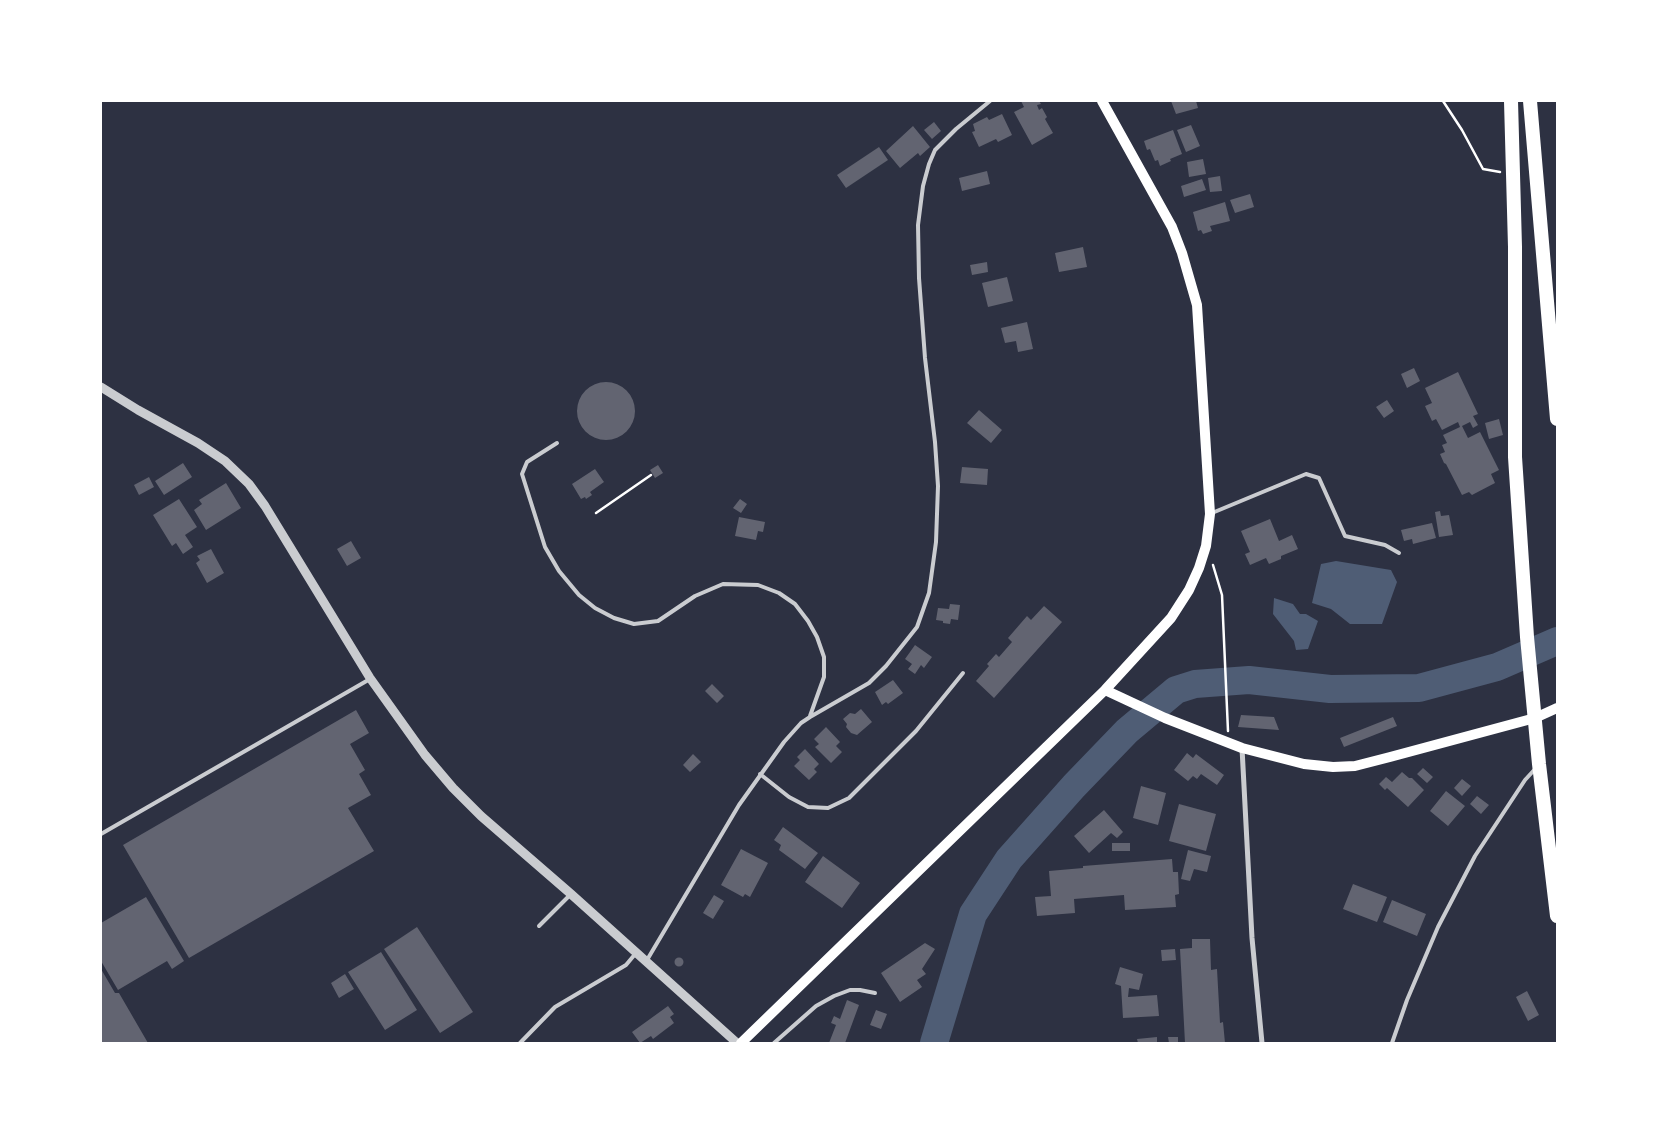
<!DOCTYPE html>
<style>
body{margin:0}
#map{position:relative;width:1658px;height:1144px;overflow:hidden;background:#2d3142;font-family:"DM Sans",sans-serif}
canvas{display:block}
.frame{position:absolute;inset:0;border:102px solid #fff;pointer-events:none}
</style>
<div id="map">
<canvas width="1658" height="1144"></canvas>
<div class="frame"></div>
</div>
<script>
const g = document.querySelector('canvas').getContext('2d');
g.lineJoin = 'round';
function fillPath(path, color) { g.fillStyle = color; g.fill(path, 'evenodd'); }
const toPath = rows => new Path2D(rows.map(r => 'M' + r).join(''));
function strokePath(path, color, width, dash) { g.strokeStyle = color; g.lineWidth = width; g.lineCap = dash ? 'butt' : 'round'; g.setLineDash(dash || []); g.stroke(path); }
fillPath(toPath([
 [1336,561,1391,570,1397,582,1382,624,1350,624,1331,609,1312,603,1321,564],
 [1274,598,1293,604,1300,614,1306,614,1318,621,1308,649,1296,650,1294,641,1273,614]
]), '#4f5d75');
strokePath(toPath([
 [934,1043,973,914,1009,859,1074,786,1127,731,1176,690,1195,684,1249,680,1330,689,1419,688,1497,667,1557,641]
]), '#4f5d75', 28);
fillPath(toPath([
 [1021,101,1039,101,1041,104,1037,105,1039,110,1042,108,1047,117,1045,119,1053,133,1032,145,1014,112,1024,107],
 [1171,101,1196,101,1198,108,1176,114],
 [1002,114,1012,135,998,142,996,139,979,147,972,132,975,131,973,124,987,117,989,120],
 [934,122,941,131,932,139,924,130],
 [1191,125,1200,146,1186,152,1177,130],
 [913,126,930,147,920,156,918,153,900,168,886,151],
 [1173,130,1182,154,1170,159,1171,161,1160,166,1158,160,1155,161,1150,149,1147,150,1144,141],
 [879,147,888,160,846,188,837,175],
 [1203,159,1206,174,1189,177,1187,162],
 [987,171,990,184,962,191,959,178],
 [1220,176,1222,191,1210,192,1208,178],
 [1202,179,1206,190,1184,197,1181,186],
 [1250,194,1254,207,1235,213,1230,200],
 [1225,202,1230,221,1210,226,1212,231,1203,234,1201,230,1198,231,1193,212],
 [1083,247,1087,267,1059,272,1055,253],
 [987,262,988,272,972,275,970,265],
 [1007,277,1013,301,988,307,982,283],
 [1027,322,1033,349,1018,352,1016,341,1005,343,1001,328],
 [1414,368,1420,381,1407,388,1401,374],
 [1458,372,1478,414,1473,416,1478,425,1473,428,1470,422,1462,426,1468,438,1480,432,1499,470,1491,474,1495,483,1472,495,1469,492,1462,495,1446,464,1444,463,1440,454,1445,452,1442,445,1447,443,1443,435,1460,427,1458,422,1442,430,1436,419,1432,421,1425,406,1432,403,1425,388],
 '577 411a29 29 0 1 1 58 0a29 29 0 1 1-58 0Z',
 [1387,400,1394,411,1384,418,1376,407],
 [979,410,1002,430,991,443,967,423],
 [1499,419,1503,435,1489,439,1485,423],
 [183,463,192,477,164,495,155,481],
 [658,465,663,473,655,478,650,470],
 [962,467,988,469,987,485,960,483],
 [595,469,604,482,590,492,592,495,586,499,585,497,581,499,572,484],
 [149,477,154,487,139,495,134,485],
 [226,483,241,508,206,530,194,510,202,504,199,500],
 [179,499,197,527,185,535,193,547,183,554,176,543,172,546,153,515],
 [740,499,747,504,741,513,733,508],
 [1440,511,1441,516,1449,515,1453,535,1439,537,1435,512],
 [739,517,765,522,763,532,758,531,756,540,735,536],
 [1270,519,1279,541,1292,535,1298,549,1281,556,1281,559,1269,564,1266,558,1250,565,1245,554,1250,552,1241,531],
 [1432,523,1436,538,1413,544,1412,539,1404,541,1401,530],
 [351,541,361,558,347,566,337,549],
 [211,549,224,573,207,583,196,563,200,560,197,556],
 [950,604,960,605,958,620,951,619,950,624,943,623,943,621,936,620,938,608,949,609],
 [1044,606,1062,622,994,698,976,681,989,666,987,664,996,654,999,657,1012,642,1008,638,1027,616,1031,620],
 [915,645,932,657,924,668,921,665,915,674,908,669,912,664,905,659],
 [893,680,903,693,888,704,886,702,882,705,875,692],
 [712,684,724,696,717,703,705,691],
 [861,709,872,722,857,735,851,733,846,727,847,724,843,719,850,713,855,714],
 [356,710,369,733,350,744,365,770,359,774,371,795,348,808,374,851,189,958,123,845],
 [1241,715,1274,717,1279,730,1238,727],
 [1393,717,1397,726,1344,747,1340,738],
 [826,727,840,742,836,746,842,752,831,763,815,747,819,744,814,739],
 [805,749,819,764,814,769,817,772,809,780,794,766,800,760,797,757],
 [1187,753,1193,758,1196,754,1224,775,1217,785,1201,774,1197,779,1193,776,1188,781,1174,770],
 [693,754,701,762,690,772,683,765],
 [1423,768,1433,777,1427,783,1417,774],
 [1402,772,1409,778,1412,778,1424,790,1408,807,1387,788,1385,790,1379,784,1386,777,1392,782],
 [1462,779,1471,786,1462,796,1454,788],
 [1141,786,1166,793,1158,825,1133,818],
 [1446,791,1465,806,1448,826,1430,811],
 [1477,796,1489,805,1481,814,1470,804],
 [1179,804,1216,814,1206,851,1169,841],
 [1104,810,1123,832,1117,838,1111,833,1089,853,1074,836],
 [783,827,818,853,805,869,779,850,781,845,774,840],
 [1112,843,1130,843,1130,851,1112,851],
 [741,849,768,863,750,897,745,894,743,897,721,885],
 [1188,850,1211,856,1207,872,1194,869,1190,881,1181,879],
 [823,856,860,883,842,908,805,882],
 [1172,859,1173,872,1178,872,1179,894,1175,895,1176,907,1125,910,1124,895,1074,899,1075,913,1037,916,1035,897,1051,896,1049,871,1083,868,1083,866],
 [1353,884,1387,897,1377,922,1343,909],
 [714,895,724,901,713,919,703,913],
 [146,897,184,961,172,969,167,961,118,990,101,961,101,923],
 [1392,900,1426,914,1417,936,1383,922],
 [417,927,473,1012,440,1033,384,949],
 [1192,939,1210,939,1211,970,1217,969,1220,1023,1223,1022,1225,1043,1185,1043,1180,949,1192,948],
 [925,943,935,949,922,969,926,974,917,980,922,987,900,1002,881,973],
 [1175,949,1176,960,1162,961,1161,950],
 [381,952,417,1010,385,1030,348,972],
 '674.5 962a4.5 4.5 0 1 1 9 0a4.5 4.5 0 1 1-9 0Z',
 [1120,967,1143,974,1139,990,1129,988,1128,997,1157,995,1159,1016,1123,1018,1121,986,1115,984],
 [101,969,115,993,119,993,148,1043,101,1043],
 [345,974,354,989,339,998,331,983],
 [1527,991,1539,1015,1528,1021,1516,997],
 [847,1000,859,1005,845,1043,829,1043,836,1025,831,1023,834,1016,840,1019],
 [668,1006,674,1014,670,1017,674,1023,653,1039,651,1036,640,1043,632,1032],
 [876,1010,887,1014,881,1029,870,1025],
 [1157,1037,1157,1043,1138,1043,1137,1039],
 [1168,1037,1178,1037,1178,1043,1169,1043]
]), '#626471');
strokePath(toPath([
 [1443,101,1462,130,1483,169,1500,172],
 [596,513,651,475],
 [1213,565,1222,595,1228,731]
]), '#fff', 2.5);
strokePath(toPath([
 [557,443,527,462,522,474,545,547,559,571,579,595,595,608,614,618,634,624,658,621,695,596,723,584,758,585,779,593,795,604,808,621,817,637,824,657,824,677,810,716],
 [1212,513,1306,474,1319,478,1345,536,1385,545,1399,553],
 [760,774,789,797,808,807,828,808,849,798,916,731,963,673],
 [101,834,370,679],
 [539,926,571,894],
 [647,960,739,805,784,742,801,723,810,717,869,683,886,666,917,627,929,593,936,542,938,486,935,442,925,358,919,278,918,225,923,186,929,164,935,150,956,129,990,101],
 [520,1043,555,1007,626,965,636,953],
 [774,1043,816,1006,834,996,850,990,860,990,875,993],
 [1392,1043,1407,1000,1438,927,1475,856,1525,780,1536,768]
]), '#caccd0', 4);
strokePath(toPath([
 [1242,748,1252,938,1262,1043]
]), '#caccd0', 5);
strokePath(toPath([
 [101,387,138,410,198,443,225,461,249,484,265,506,370,678,425,755,453,788,481,816,571,894,737,1043]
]), '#caccd0', 9);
strokePath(toPath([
 [1105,690,1165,718,1242,748,1304,764,1333,767,1355,766,1390,757,1535,718,1557,708],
 [741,1043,1105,690,1171,618,1189,590,1199,568,1206,546,1210,514,1197,305,1182,253,1172,227,1102,101]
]), '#fff', 10);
strokePath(toPath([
 [1511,101,1515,247,1515,457,1527,637,1539,764,1557,916],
 [1530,101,1557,419]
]), '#fff', 14);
</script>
